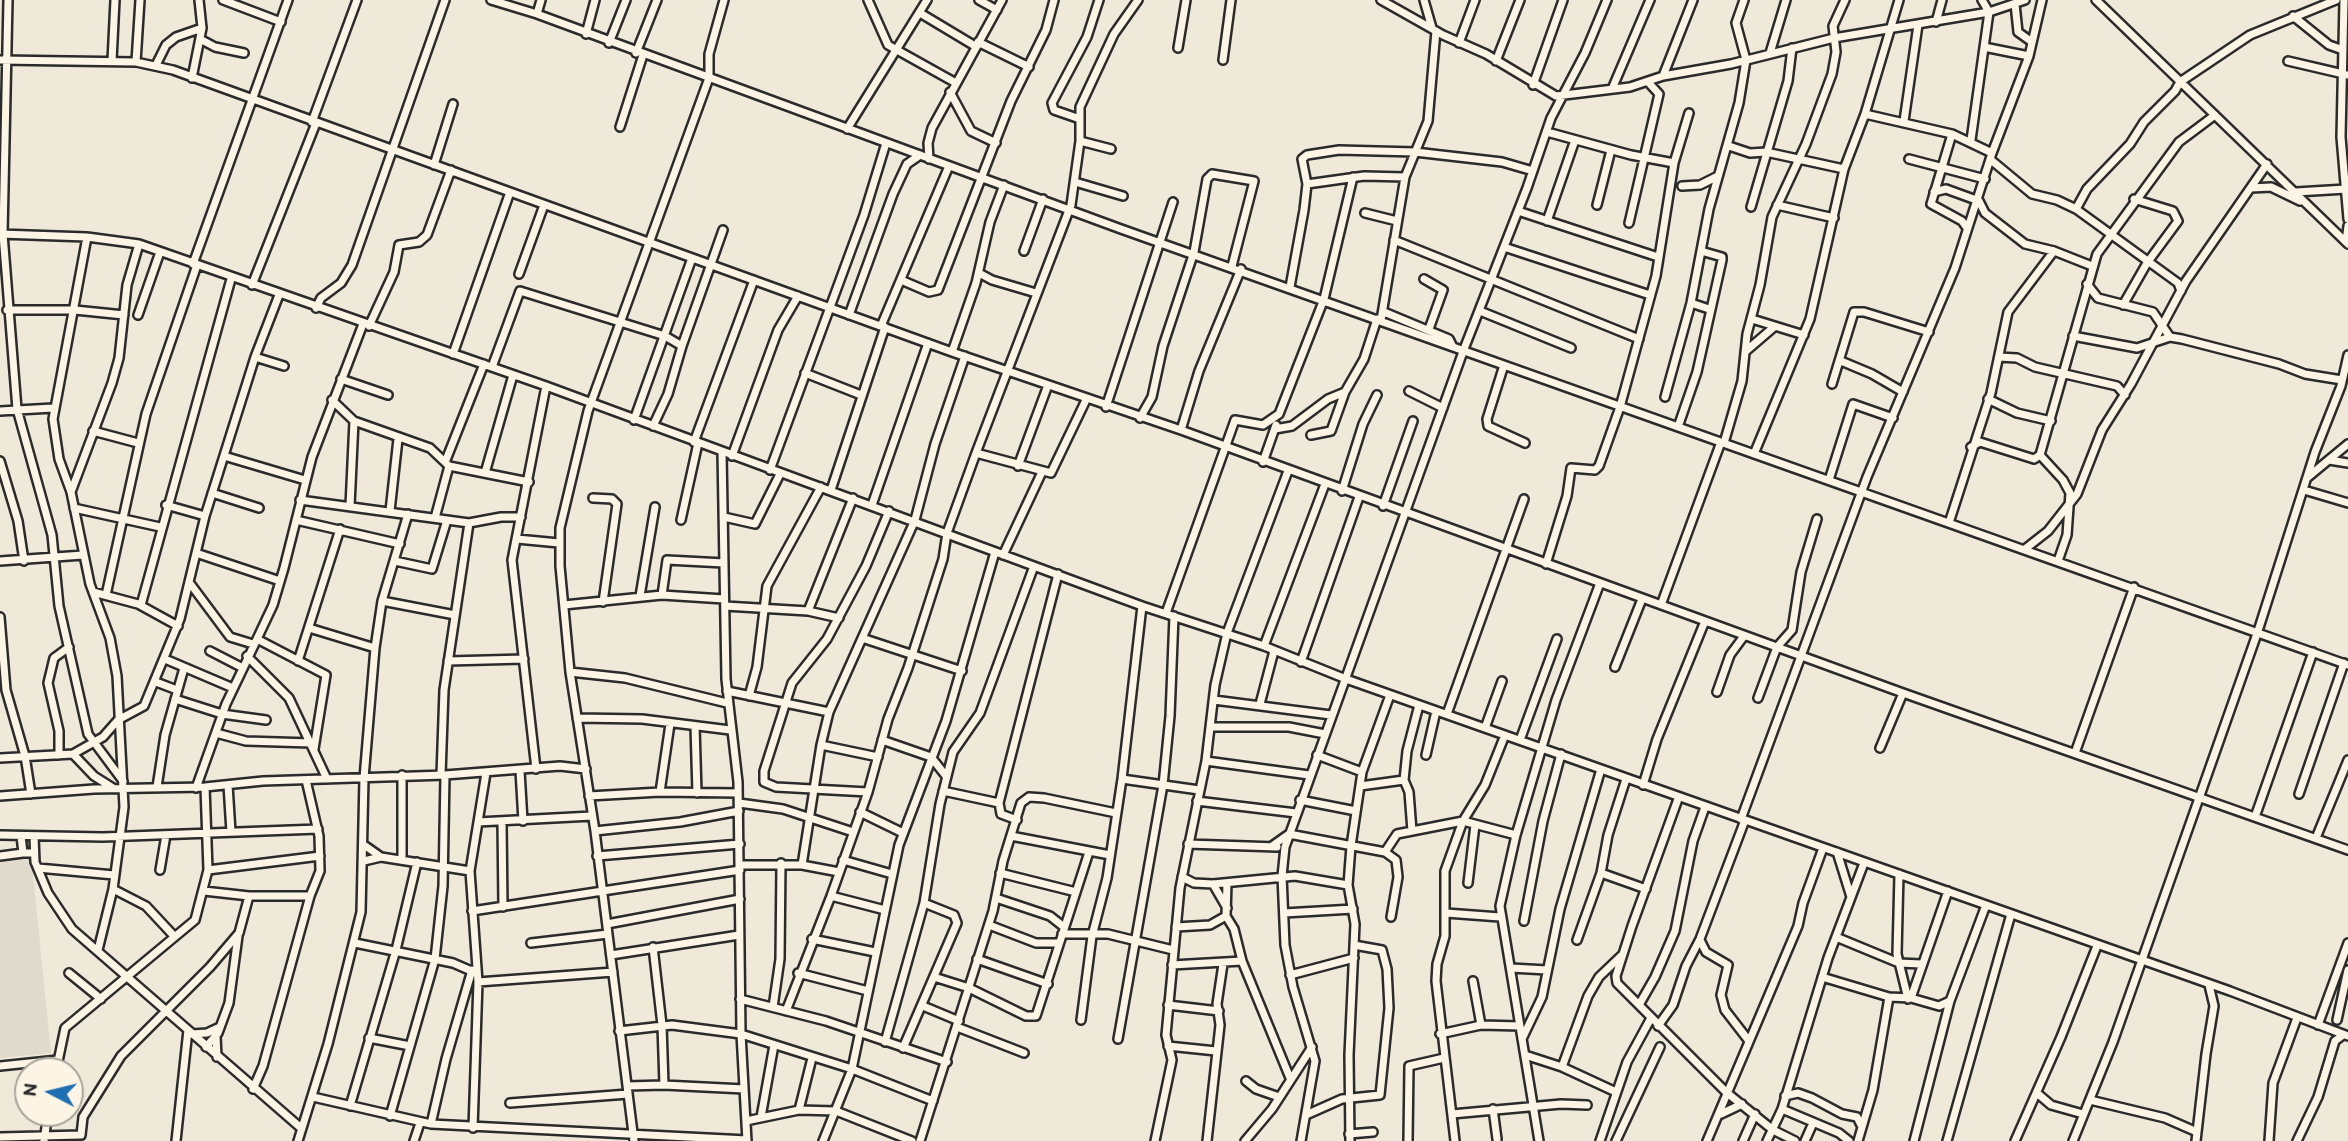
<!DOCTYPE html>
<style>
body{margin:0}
#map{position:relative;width:2348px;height:1141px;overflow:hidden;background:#efe9da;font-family:Itim,sans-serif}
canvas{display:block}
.north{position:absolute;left:14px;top:1057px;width:70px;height:70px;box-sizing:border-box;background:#fcf5e5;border:2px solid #a8a49b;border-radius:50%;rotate:277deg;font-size:19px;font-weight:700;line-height:28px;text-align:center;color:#2b2b2b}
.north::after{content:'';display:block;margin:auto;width:24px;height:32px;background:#1f6fb2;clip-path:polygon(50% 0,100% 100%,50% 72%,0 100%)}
</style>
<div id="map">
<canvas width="2348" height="1141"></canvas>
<div class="north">N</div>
</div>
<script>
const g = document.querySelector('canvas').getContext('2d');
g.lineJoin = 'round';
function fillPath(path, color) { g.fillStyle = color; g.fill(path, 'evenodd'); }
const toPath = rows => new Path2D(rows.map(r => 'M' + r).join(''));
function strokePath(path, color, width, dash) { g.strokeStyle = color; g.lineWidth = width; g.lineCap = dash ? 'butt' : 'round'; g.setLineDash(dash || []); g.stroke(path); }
fillPath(toPath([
 [31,855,51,1053,0,1058,0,858]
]), '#e0dacc');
const minor = toPath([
 [8,0,3,234,17,409,52,535,59,606,88,734,123,781],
 [223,0,281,22],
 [491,0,537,14,1121,229,2348,665],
 [868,0,888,45,956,83],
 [979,0,997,10],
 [1381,0,1443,35,1486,54,1556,96,1630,87,1663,76,1731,64,1834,38,1989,12,2025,0],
 [1424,0,1432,28],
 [2096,0,2348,244],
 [2344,0,2341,137,2348,219],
 [2015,4,2018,32,2032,42],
 [920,13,975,46],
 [537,14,541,0],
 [2293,16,2329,45,2343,50],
 [1936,22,1942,0],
 [586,34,595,0],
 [200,39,215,47,244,53],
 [978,42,1029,67],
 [609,43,626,0],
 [1459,43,1475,0],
 [1984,47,2029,56],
 [1178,48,1186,0],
 [636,53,657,0],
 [1770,53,1786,0],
 [0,60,136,62,173,70,952,352,1181,430,1903,693,2348,850],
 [1223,60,1231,0],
 [112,61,115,0],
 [1496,61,1520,0],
 [2288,61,2348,75],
 [136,62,140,0],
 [156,65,166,45,176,37,202,28],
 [1663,76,1693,0],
 [192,78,202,28,199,0],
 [1533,85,1563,0],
 [1612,89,1650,0],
 [950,92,971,131,996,143],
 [1865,114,1952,134,1992,153],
 [1080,119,1054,110,1052,103,1087,37,1099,0],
 [1904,121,1918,25],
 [312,122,357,0],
 [620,127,643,55],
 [847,129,927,0],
 [1547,132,1631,155,1674,163],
 [1952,134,1931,204,1962,221,1967,228],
 [1971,140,1989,12,1982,0],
 [1080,141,1111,149],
 [1729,146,1750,153,1766,152,1844,169],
 [929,159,928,143,932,128,1002,0],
 [1909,159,1985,179],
 [1991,160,2032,194,2057,200,2076,209,2178,283,2181,291],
 [434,165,453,104],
 [1075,182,1123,196],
 [1307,184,1364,176,1405,177],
 [1682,186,1700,185,1718,176],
 [2251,188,2271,187,2300,201],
 [1934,192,1946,189,1979,201,1985,213,2025,244,2054,251,2092,266],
 [2296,192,2346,189],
 [1597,205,1611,150],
 [1777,205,1834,218],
 [1751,207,1788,81,1792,48],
 [2076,209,2087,189,2130,144,2144,122,2175,91,2180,82,2250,35,2336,0],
 [1518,211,1658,257],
 [1365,213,1397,221],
 [1547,221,1575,140],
 [1629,223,1659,94,1648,82],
 [0,234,87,237,139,244,546,386,1142,606,1264,646,1346,679,2230,991,2348,1036],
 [87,237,53,419,59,459,71,492,90,584,110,638,117,676,124,807,113,889,98,950],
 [1394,240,1639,339],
 [2346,242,2348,226],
 [1504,247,1650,295],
 [1024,251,1043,199],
 [193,264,288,0],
 [979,273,992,280,1036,293],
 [519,274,544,205],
 [1424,279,1443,290,1429,329],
 [901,280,929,292,938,290,1011,101,1046,30,1054,0],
 [2087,284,2098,298,2153,312,2170,337],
 [252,285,316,123],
 [1290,287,1304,210,1307,184,1302,159,1307,155,1339,150,1415,152,1502,162,1533,171],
 [1691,303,1709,309],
 [2123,305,2147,263,2178,221,2173,211,2134,199],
 [316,308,321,298,341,283,352,265,445,0],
 [7,310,75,310,124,315],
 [1480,311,1571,348],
 [1384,312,1449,339,1452,345],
 [138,315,160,252],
 [849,315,893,194,907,164,920,155],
 [1752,319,1804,335],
 [1381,320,1405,177,1428,121,1436,31],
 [369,326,394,272,399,245,419,242,427,235,451,170],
 [881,326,949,166],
 [2073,336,2137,348,2170,337,2182,339,2279,364,2305,374,2342,380],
 [682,346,723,230],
 [1746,351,1774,327],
 [952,352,976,283,990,222,1004,185],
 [453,354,510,192],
 [255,357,284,366],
 [1999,357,2017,358,2035,367,2117,386,2125,395],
 [1841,361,1872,374,1903,392],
 [1504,365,1487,419,1488,426,1525,443],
 [492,367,520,291,665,336,682,346,668,394,653,426],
 [805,373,861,395],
 [341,379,388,395],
 [1832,384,1854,312,1864,312,1929,332],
 [1409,391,1443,408],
 [1665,397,1691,303,1709,209,1739,103,1746,60,1736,23,1744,0],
 [1988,399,2017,413,2051,421],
 [332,400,354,421,350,506],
 [1106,407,1173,202],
 [0,411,53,408],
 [1140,418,1152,397,1163,346,1194,252,1207,179,1212,174,1254,181,1232,266],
 [634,420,692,258],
 [354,421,430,448,449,466,529,482],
 [1678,427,1697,372,1722,260,1722,257,1701,251],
 [1275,429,1292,426,1328,399,1345,392,1364,359,1377,319],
 [1181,430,1199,371,1241,269],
 [93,431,138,443],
 [1311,435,1331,431,1345,392],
 [694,442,754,280],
 [1724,443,1742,381,1747,334,1760,285,1772,217,1806,144,1832,74,1836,52,1833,26,1845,0],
 [1971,447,1980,442,2034,459,2040,455,2097,254,2179,142,2215,115],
 [722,452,726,679,738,782,741,1034,747,1141],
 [976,453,1051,473,1086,400],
 [1754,454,1810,319,1844,169,1865,114,1899,0],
 [2040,455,2063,480,2070,493,2067,535,2058,561],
 [224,456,305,480],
 [732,456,778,330,798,296],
 [446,460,484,364],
 [2329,460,2348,463],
 [0,461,18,521,24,561],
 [1263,462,1276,425],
 [1018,466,1048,385],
 [770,470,864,215,886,143],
 [485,473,513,375],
 [2308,477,2348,444],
 [1829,480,1853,404,1893,418],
 [831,490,885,327],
 [2304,490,2348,503],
 [1342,491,1363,424,1377,395],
 [71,492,112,383,119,358,127,285,139,244],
 [212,493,259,508],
 [593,498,612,499,617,504,603,602],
 [300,500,469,523,501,517,521,517],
 [166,505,205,516],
 [872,505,928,343],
 [1383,506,1413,421],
 [74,508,160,527],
 [390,511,398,439],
 [724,517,755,524,780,474],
 [435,518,449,466],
 [296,520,400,544],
 [681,520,698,443],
 [1949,523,1991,393,2008,312,2054,251],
 [517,539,559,543],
 [2025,549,2048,531,2077,494,2102,430,2131,384,2186,281,2267,164],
 [196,553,280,581],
 [1003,555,1042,472],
 [0,561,83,555],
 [395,561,432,569,447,520],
 [1546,564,1567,496,1571,468,1595,470,1599,466,1620,407,1656,276,1674,163,1689,113],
 [189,582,230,637,253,644],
 [93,592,138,604,178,626],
 [106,595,146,414,197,265],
 [662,595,667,560,724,563],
 [640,596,655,507],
 [382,601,455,615],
 [141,605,231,279],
 [564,605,662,595,724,599],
 [1661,605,1721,442],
 [725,606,808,611,839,618],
 [808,611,853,498],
 [1166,613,1235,420,1263,425,1279,414,1324,299,1353,177],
 [0,617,6,690,25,756,31,794],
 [309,628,375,648],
 [862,638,962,671],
 [257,639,273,605,284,568,312,457,363,324],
 [1264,646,1325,484],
 [210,651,241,667],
 [247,656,289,698,327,779],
 [165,659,233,688],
 [298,661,340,529],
 [448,661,524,659],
 [1301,662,1359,497],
 [1615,667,1642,599],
 [570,672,625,678,727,703],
 [156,682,177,690],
 [727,691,829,712,821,745,802,865,740,865],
 [1717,692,1730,655,1744,636],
 [749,696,757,667,767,586,821,487],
 [1758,698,1777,647,1792,630,1801,572,1817,519],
 [175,699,222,714,266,720],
 [1214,700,1331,715],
 [1260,704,1274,651],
 [829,712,915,520,935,444,965,356],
 [1447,714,1524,499],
 [577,718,642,719,730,730],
 [695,726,697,793],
 [1211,727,1289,727,1325,734],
 [1485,728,1502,681],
 [216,733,246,741,311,743],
 [882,740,931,757,946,776],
 [1520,740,1557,639],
 [821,745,878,757],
 [1880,748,1903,693],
 [2075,753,2134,587],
 [73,754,94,776,113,788],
 [59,755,59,731,48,683,54,658,69,647],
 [1317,755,1362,772],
 [1426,755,1436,711],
 [0,758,73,754,103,737,118,720,144,706,180,619,205,516,255,357,279,295],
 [1206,761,1309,775],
 [536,769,512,560,546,386],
 [520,771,523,821],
 [441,775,444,690,469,523],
 [1122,779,1199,790],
 [228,785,231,832],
 [1643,785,1657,739,1705,621],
 [1360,786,1404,780],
 [157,787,165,735,184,668],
 [196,788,226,704,257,639,326,675,314,749],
 [943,791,999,803],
 [660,792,670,724],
 [868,792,776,787,764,782,764,771,792,683,827,639,866,566,889,511],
 [2299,794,2344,663],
 [0,796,94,789,205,787,263,781,445,775,560,766,586,769],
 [589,796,660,792,738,793],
 [1678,799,1632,926,1616,976,1617,983,1726,1092,1773,1130,1795,1141],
 [1300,800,1356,811],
 [1197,801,1296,813],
 [739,803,783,809,853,832],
 [860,812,903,833],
 [2255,817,2313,652],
 [1741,819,1867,477,1955,268,1992,153,2029,56,2042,0],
 [1017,820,1001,814,999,803,1058,574],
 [478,822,592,816],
 [502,822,503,907],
 [595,831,680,822,739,811],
 [1412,831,1409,792,1404,780,1407,751,1419,705],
 [0,835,103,837,318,829],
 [21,836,23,853,34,853],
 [34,836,35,862,48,893,72,929,301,1128],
 [1011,836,1110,855],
 [2316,838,2348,760],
 [1188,844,1277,847],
 [364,845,381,857],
 [1272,846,1289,834,1385,852,1397,834,1463,821,1516,835],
 [1385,852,1396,860,1398,877,1391,917],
 [1837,852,1851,897],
 [0,856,23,853],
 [597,856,740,844],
 [402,860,402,775],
 [843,860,892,874],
 [364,861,381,857,470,871],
 [802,865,839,872],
 [38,868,114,875],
 [160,870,166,835],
 [208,870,320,856],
 [1000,873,1076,892],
 [1601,873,1646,889],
 [1899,874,1897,954,1908,999],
 [1182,877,1194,883,1213,884,1295,876,1348,885],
 [1227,883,1226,916,1234,929,1242,961,1290,1078],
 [1468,883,1475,825],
 [1213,884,1227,908],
 [113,889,146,906,174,936],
 [249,896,310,896],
 [831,896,885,910],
 [996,898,1050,916,1064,927],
 [472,911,740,870],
 [1284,913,1353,909],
 [1446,913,1500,917],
 [1524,921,1543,821,1561,754],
 [607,924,740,899],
 [989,925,1036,943,1059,943],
 [1176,927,1210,925,1226,916],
 [1062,934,1108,934,1173,950],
 [1836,937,1899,963,1921,964],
 [812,939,875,952],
 [1577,940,1601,873,1608,835,1626,779],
 [1700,940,1706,952,1728,965,1721,995,1725,1010,1749,1041],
 [355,943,453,963,476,973],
 [531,943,608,934],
 [611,955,739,935],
 [977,959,1048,984],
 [1172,965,1242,961],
 [1511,968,1547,970],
 [69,973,101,999],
 [798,973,868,991],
 [1290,975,1354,958],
 [934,977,969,988,1026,1016,1036,1016,1089,852],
 [1822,977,1889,997,1911,998,1939,1006,1950,1001],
 [1473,981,1481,1025],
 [478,982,613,972],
 [1911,998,1948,891],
 [740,999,826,1021,947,1062],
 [1168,1005,1219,1011],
 [1639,1005,1655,977,1675,931,1693,841,1705,807],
 [923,1006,959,1021],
 [773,1007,780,959,781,863],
 [786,1011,831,896,868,792,888,719,908,668,943,559,947,533,976,453,1071,205,1080,141,1080,107,1114,34,1138,0],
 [1081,1020,1092,936,1107,878,1122,779,1142,606],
 [2337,1020,2348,970],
 [2318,1025,2348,943],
 [1658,1026,1673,1005,1686,966,1700,939,1745,820],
 [957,1027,1024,1053],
 [619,1031,672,1025,741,1034,852,1069,933,1101],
 [192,1034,207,1033,220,1027],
 [1440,1034,1481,1025,1520,1026],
 [216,1036,217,1057],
 [369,1038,410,1046],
 [1118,1039,1163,785,1170,716,1174,616],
 [1522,1039,1542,997,1560,909,1601,769],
 [885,1042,924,903,940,804,953,752,980,713,1034,566],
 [1168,1046,1216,1051],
 [206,1047,218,1033,229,1003,238,936],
 [903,1048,957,923,954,915,924,903],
 [1525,1055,1562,1067],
 [0,1066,58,1060],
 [56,1071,65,1028,195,920,208,870,205,787],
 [1246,1081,1256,1089,1279,1097],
 [664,1085,744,1089],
 [627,1086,664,1085,662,1025,653,947],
 [253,1089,263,1066,310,896,320,871,319,836,306,780],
 [1616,1092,1562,1067,1588,996,1599,977,1621,956],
 [2037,1093,2051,1105,2083,1114],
 [1785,1096,1798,1093,1812,1098,1842,1114,1857,1117,1861,1125],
 [313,1097,431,1124,747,1140],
 [2090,1100,2165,1118,2197,1132],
 [510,1103,628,1094],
 [350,1106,396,950,417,862],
 [1493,1109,1497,1139],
 [1782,1109,1839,1133,1849,1141],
 [799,1110,812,1058],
 [1452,1114,1561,1104,1587,1105],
 [1721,1114,1742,1104],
 [1306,1115,1342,1099,1380,1095,1389,1008,1387,969,1382,950,1354,945],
 [390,1116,435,959,443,886,445,775],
 [761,1117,774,1045],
 [746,1121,799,1110,836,1111,912,1141],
 [431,1124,446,1059,472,970],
 [473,1128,478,982,470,871,486,773],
 [1349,1134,1373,1132],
 [0,1137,81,1135,83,1117,121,1056,210,967,239,933,249,896,204,891],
 [44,1141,48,1113],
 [176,1141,188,1030],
 [298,1141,328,1044,361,912,364,778,375,648,382,601,408,514],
 [414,1141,420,1123],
 [634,1141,595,831,570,672,560,566,560,528,588,411,709,78,709,54,724,0],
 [823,1141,852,1069,899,845,946,721,995,552],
 [920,1141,993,911,1003,861,1021,803,1029,797,1044,798,1116,813],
 [1155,1141,1172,1060,1166,1035,1180,888,1206,761,1215,685,1227,633,1288,471],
 [1207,1141,1220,1025,1217,1004,1223,964],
 [1245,1141,1272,1109,1312,1047],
 [1301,1141,1315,1061,1293,987,1285,945,1282,876,1285,847,1464,349,1527,188,1551,118,1585,53,1607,0],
 [1350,1141,1349,1055,1355,924,1348,885,1351,846,1362,772,1390,695],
 [1408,1141,1409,1066,1444,1058],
 [1455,1141,1436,981,1437,964,1445,936,1445,871,1463,821,1485,785,1505,735],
 [1539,1141,1500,906,1516,835,1556,700,1600,583],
 [1600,1141,1627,1062,1651,1018],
 [1616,1141,1660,1047],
 [1707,1141,1798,926,1803,903,1823,848],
 [1743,1141,1755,1114],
 [1767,1141,1782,1109,1828,958,1864,863],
 [1805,1141,1813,1123],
 [1858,1141,1873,1090,1889,997],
 [1914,1141,1950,1001,1986,905],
 [1947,1141,2011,914],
 [2015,1141,2061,1037,2097,946],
 [2073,1141,2113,1042,2258,631,2315,452,2341,386,2348,355],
 [2196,1141,2206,1054,2214,1006,2209,985],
 [2269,1141,2273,1083,2297,1018],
 [2297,1141,2318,1097,2335,1041,2343,1035]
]);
strokePath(minor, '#2b2b2b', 12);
strokePath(minor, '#fcf5e5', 7);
</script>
